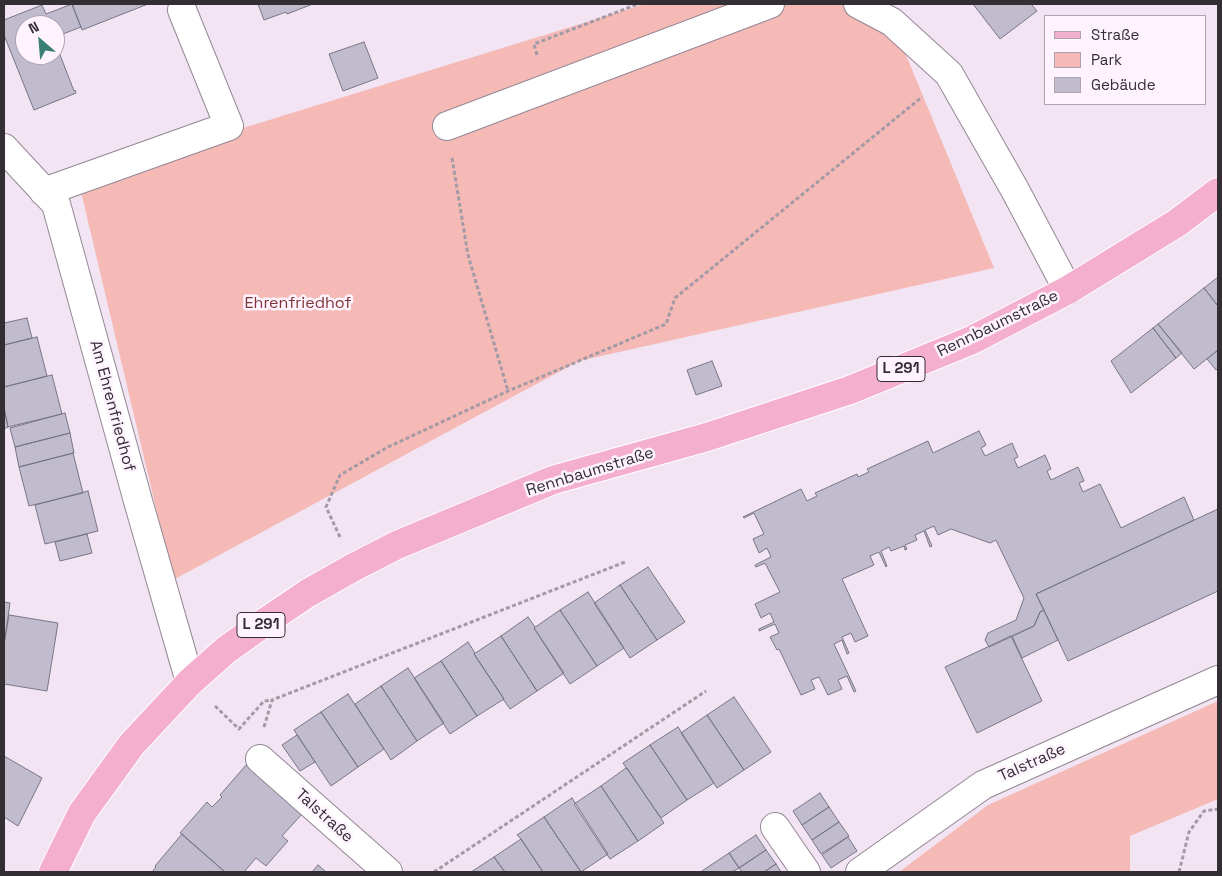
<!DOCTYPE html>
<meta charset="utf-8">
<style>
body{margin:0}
#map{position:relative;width:1222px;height:876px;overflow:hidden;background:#f2e4f3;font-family:"Space Grotesk",sans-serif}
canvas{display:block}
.frame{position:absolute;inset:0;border:5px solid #332e34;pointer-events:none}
.legend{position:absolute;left:1044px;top:15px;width:162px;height:90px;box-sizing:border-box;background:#fef3fe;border:1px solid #ada4ad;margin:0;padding:6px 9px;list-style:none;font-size:15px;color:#332e34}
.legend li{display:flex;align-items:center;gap:10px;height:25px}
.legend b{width:25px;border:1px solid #ada4ad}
.north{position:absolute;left:15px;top:15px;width:50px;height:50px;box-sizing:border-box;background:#fef3fe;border:1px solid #ada4ad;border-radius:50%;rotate:333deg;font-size:14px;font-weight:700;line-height:20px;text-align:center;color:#332e34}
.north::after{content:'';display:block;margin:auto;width:18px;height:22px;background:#397e72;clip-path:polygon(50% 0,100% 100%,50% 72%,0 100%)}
</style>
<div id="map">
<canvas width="1222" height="876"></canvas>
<div class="frame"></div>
<ul class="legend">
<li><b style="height:6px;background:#f4afce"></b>Straße</li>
<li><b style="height:14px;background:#f5b9b6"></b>Park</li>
<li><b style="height:14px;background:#c0bcce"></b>Gebäude</li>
</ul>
<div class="north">N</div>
</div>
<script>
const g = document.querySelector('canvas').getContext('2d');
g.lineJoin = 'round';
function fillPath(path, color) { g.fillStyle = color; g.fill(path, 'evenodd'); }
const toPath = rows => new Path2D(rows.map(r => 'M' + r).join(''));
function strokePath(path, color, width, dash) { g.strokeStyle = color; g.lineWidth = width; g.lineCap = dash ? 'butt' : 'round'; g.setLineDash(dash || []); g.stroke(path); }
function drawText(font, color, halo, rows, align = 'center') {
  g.font = font + ' "Space Grotesk",sans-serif'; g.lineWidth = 5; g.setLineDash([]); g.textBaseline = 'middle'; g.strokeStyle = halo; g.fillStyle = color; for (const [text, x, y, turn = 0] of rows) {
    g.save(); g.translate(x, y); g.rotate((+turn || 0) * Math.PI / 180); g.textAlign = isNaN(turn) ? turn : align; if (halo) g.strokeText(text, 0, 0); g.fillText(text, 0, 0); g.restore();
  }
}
fillPath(toPath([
 [645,4,885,4,994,268,579,361,173,580,78,179],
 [1218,701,1218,799,1130,836,1130,872,899,872,988,805]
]), '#f5b9b6');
const building = toPath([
 [72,4,81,27,55,37,55,25,25,25,25,55,55,55,55,42,74,91,75,90,76,93,34,110,4,35,4,20,42,5,46,14,72,4],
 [72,4,148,4,82,30,72,4],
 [258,4,313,4,287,14,286,12,264,20,258,4],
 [973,4,1031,4,1037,11,1000,39,973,4],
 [364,42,378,78,343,91,329,54,364,42],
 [1218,277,1218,306,1204,288,1218,277],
 [1204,288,1218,306,1218,350,1194,369,1158,324,1204,288],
 [27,318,32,338,4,345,4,323,27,318],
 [1158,324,1182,353,1176,358,1153,328,1158,324],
 [1153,328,1176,358,1131,393,1111,361,1153,328],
 [37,337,47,376,4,387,4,345,37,337],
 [1218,350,1218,368,1216,370,1207,359,1218,350],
 [712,361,722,386,696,395,687,370,712,361],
 [52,375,62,414,8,427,4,408,4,387,52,375],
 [4,408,8,427,4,429,4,408],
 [65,413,70,433,15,447,10,428,65,413],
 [979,431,986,445,981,448,985,456,1012,443,1018,457,1014,459,1018,468,1045,455,1051,469,1047,471,1051,480,1078,467,1084,481,1079,483,1083,492,1100,484,1121,528,1184,497,1194,520,1036,594,1044,610,1040,612,1034,626,989,647,985,640,988,633,1016,620,1024,598,996,540,990,543,951,529,938,535,934,526,925,530,932,546,930,547,924,531,915,535,917,540,905,545,907,549,905,550,904,546,891,551,889,547,881,551,887,566,886,567,879,552,870,556,874,565,842,579,868,636,855,642,851,633,842,637,849,653,847,654,842,640,834,644,856,691,854,692,847,676,838,680,842,689,828,695,819,677,811,680,815,689,801,695,779,649,777,650,770,637,779,633,775,624,759,631,759,629,774,622,770,613,761,618,755,604,780,592,765,563,756,567,755,565,771,557,767,548,759,553,753,539,764,534,754,513,744,518,743,517,801,489,807,501,817,496,815,493,857,474,858,477,869,472,867,469,928,441,933,453,979,431],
 [70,433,74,453,19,467,15,447,70,433],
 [73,453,83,493,29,506,19,467,73,453],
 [88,491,98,531,45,544,35,505,88,491],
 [1218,509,1218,591,1068,661,1036,594,1218,509],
 [87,534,92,553,60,561,55,542,87,534],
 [648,567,685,622,657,640,620,585,648,567],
 [620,585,657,640,630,658,594,603,620,585],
 [588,592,624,648,597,666,560,610,588,592],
 [4,602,10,603,4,645,4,602],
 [560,610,597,666,570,684,534,628,560,610],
 [1044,610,1058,640,1022,658,1012,636,1034,626,1040,612,1044,610],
 [9,615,58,623,47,691,4,684,4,645,9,615],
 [528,617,535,627,534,628,564,673,537,691,501,636,528,617],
 [501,636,537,691,510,709,503,699,504,699,474,654,501,636],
 [1011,636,1042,701,977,733,945,667,1011,636],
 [468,642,475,653,474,654,504,699,477,716,441,661,468,642],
 [441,661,477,716,450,734,414,678,441,661],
 [408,668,444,723,417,741,381,686,408,668],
 [381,686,417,741,391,760,355,704,381,686],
 [348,694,384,749,358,767,321,712,348,694],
 [734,697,771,752,744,770,707,715,734,697],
 [321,712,358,767,331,786,294,730,321,712],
 [707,715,744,770,717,788,681,733,707,715],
 [678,727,714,783,687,800,650,745,678,727],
 [297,735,315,762,300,771,282,745,297,735],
 [650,745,687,800,661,818,623,763,650,745],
 [4,756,42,778,18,826,4,817,4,756],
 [247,764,313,821,302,814,282,836,288,841,266,866,256,858,244,872,225,872,180,833,207,802,212,807,222,797,220,795,247,764],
 [626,768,627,768,664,823,638,841,601,786,626,768],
 [601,786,638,841,610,859,574,804,601,786],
 [820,793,829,807,802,825,793,811,820,793],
 [572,798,608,854,581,872,544,817,572,798],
 [829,807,839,822,812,840,802,825,829,807],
 [544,817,581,872,543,872,521,839,517,835,544,817],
 [839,822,849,836,821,854,812,840,839,822],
 [182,834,225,872,152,872,156,867,155,866,182,834],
 [756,835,766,850,739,868,729,853,756,835],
 [848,837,857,851,831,868,822,855,848,837],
 [521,839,543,872,505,872,494,857,521,839],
 [766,850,776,864,764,872,742,872,739,868,766,850],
 [729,853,739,868,732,872,703,872,702,871,729,853],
 [494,857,505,872,471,872,494,857],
 [776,864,781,872,764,872,776,864],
 [318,865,326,872,312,872,318,865]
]);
fillPath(building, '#c0bcce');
strokePath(building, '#787585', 1);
const minor = toPath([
 [858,4,892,22,949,74,1015,190,1068,290],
 [447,126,770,4],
 [4,148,56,204,138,501,190,682],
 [44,192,229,126,182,10],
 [260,759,388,872],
 [775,827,806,872],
 [860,872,983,785,1218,680]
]);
const major = toPath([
 [53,872,82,813,132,744,190,682,226,650,268,620,308,593,354,567,397,545,553,480,707,437,850,390,972,340,1068,290,1177,223,1218,192]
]);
strokePath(minor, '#948795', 30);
strokePath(major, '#fff', 30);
strokePath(toPath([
 [537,55,534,44,638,4],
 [452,158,468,255,508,391],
 [340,537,326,507,340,475,388,447,508,391,666,324,675,298,922,97],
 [215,706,239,729,264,701,272,700],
 [264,727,272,700,625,562],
 [434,872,706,691],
 [1179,872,1189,832,1204,811,1218,809]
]), '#a49aa5', 3, [4, 2.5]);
strokePath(minor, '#fff', 28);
strokePath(major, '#f4afce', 28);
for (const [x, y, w] of [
 [901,369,48],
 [261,625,48]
]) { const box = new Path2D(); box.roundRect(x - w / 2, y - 12.5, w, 25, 4); g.fillStyle = '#fef3fe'; g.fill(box); strokePath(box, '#332e34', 1); }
drawText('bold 15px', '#332e34', null, [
 ["L 291",901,369],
 ["L 291",261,625]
]);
drawText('16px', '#7f3536', '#fef3fe', [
 ["Ehrenfriedhof",298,304]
]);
drawText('16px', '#332e34', '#fef3fe', [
 ["Rennbaumstraße",998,324,-26],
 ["Am Ehrenfriedhof",112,406,75],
 ["Rennbaumstraße",590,472,-17],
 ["Talstraße",1032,763,-24],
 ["Talstraße",324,816,42]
]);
</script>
